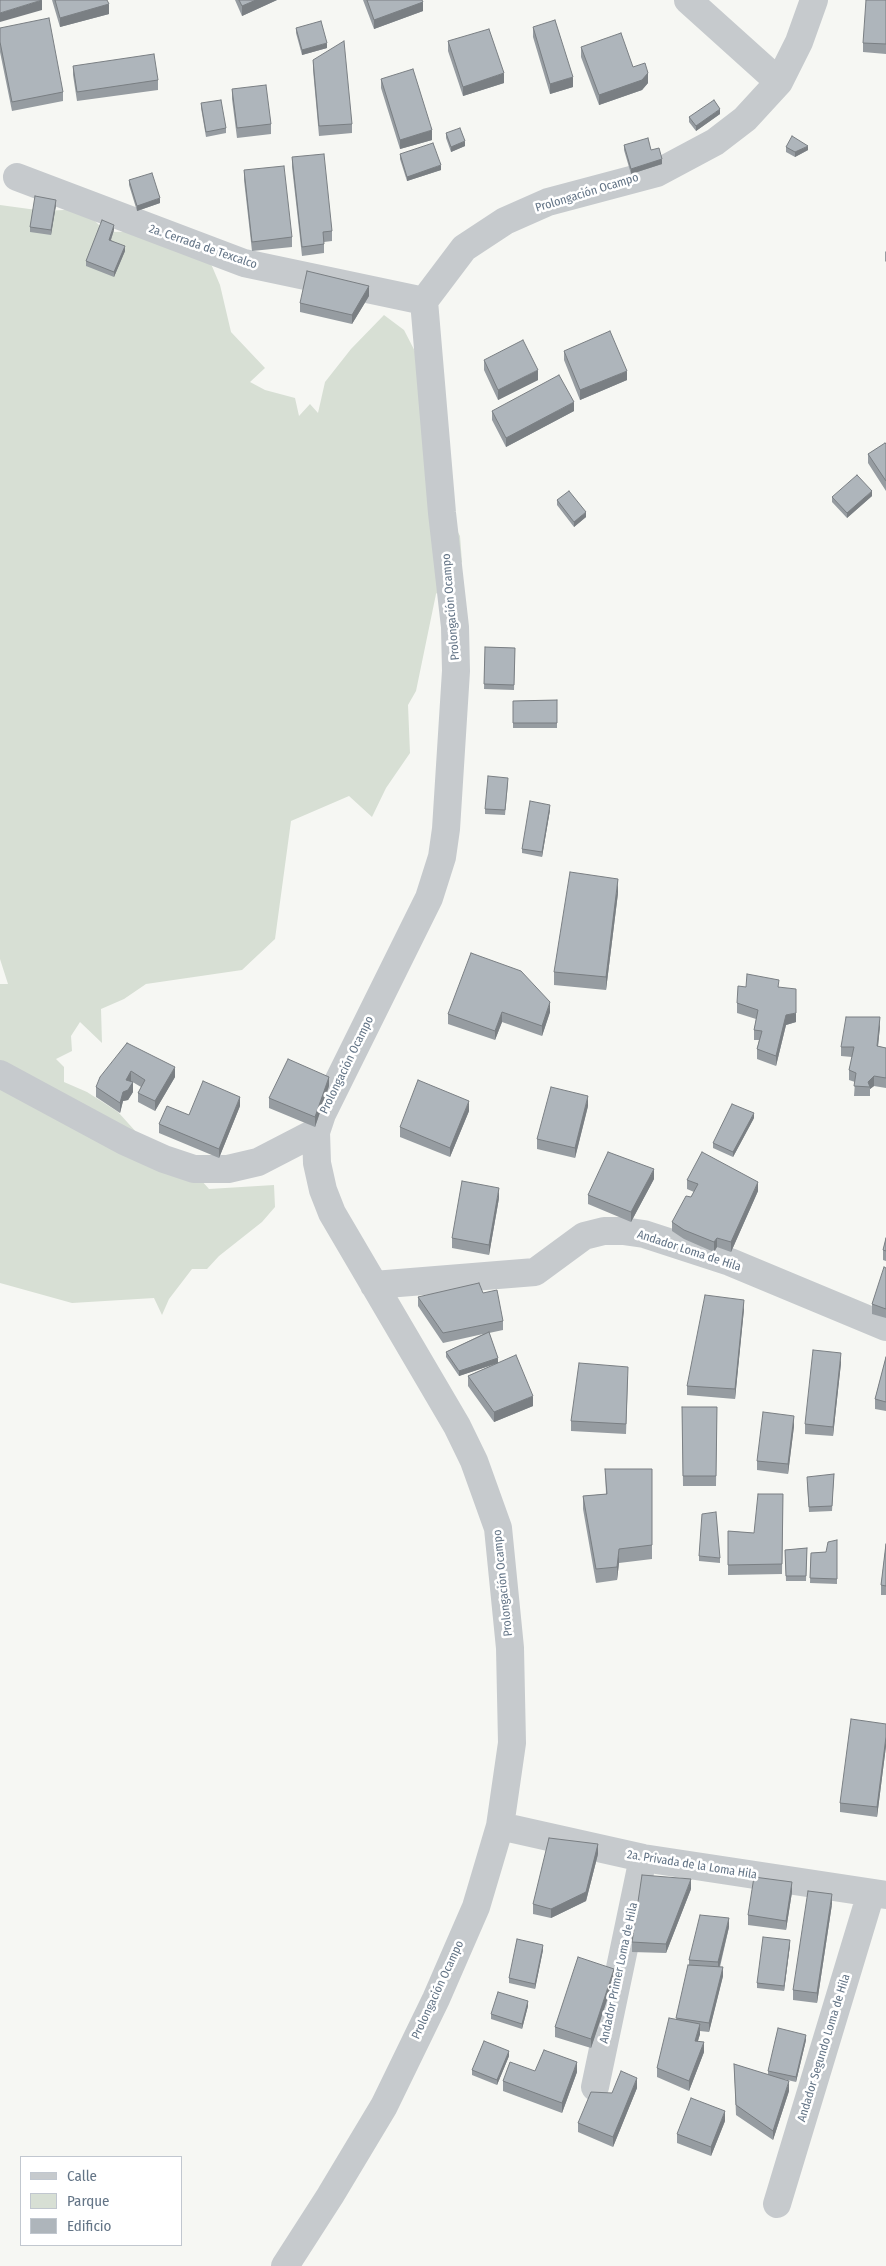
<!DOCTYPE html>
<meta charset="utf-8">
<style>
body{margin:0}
#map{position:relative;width:886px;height:2266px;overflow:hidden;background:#f6f7f3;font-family:"Fira Sans Condensed",sans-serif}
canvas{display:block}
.legend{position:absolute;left:20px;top:2156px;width:162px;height:90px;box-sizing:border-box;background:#fff;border:1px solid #c1c7cf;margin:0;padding:6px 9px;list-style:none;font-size:15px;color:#637486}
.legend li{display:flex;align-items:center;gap:10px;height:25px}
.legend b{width:25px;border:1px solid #c1c7cf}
</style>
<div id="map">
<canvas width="886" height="2266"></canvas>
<ul class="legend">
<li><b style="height:6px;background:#c6cacd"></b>Calle</li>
<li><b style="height:14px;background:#d7dfd4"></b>Parque</li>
<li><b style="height:14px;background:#aeb5bb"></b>Edificio</li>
</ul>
</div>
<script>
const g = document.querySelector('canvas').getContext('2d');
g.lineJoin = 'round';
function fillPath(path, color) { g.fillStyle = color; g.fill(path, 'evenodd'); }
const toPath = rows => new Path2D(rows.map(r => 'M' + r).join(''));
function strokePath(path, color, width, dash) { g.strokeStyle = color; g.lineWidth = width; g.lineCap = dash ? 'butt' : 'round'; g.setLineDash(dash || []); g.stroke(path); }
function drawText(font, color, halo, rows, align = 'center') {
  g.font = font + ' "Fira Sans Condensed",sans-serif'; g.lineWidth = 5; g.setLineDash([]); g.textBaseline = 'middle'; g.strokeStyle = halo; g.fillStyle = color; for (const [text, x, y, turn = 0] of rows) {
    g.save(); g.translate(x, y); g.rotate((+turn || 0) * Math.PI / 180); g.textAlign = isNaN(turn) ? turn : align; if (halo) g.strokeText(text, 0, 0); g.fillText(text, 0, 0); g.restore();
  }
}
fillPath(toPath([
 [0,205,44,211,83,209,106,232,197,231,220,285,231,332,265,368,250,382,265,390,295,398,299,416,310,404,318,413,325,382,351,349,384,315,404,330,421,363,431,482,460,536,462,562,436,594,416,691,408,705,410,753,386,788,372,817,349,796,291,821,275,939,242,970,146,984,124,999,101,1009,102,1043,80,1022,71,1036,72,1051,56,1059,64,1067,64,1082,87,1092,118,1112,157,1155,193,1171,209,1189,274,1185,275,1207,262,1222,219,1256,207,1269,192,1269,169,1299,162,1315,154,1298,72,1303,0,1283,0,984,8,984,0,959]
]), '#d7dfd4');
strokePath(toPath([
 [688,0,779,82],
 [17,177,244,263,424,301],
 [0,1074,124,1141,164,1159,194,1169,228,1169,258,1162,316,1132],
 [374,1285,535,1272,584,1236,604,1231,623,1231,644,1234,730,1262,886,1327],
 [500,1826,643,1858,886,1895],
 [595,2087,643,1858],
 [777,2204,871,1893],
 [285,2266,330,2196,384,2106,436,1999,476,1907,500,1826,512,1743,510,1648,498,1528,474,1461,457,1426,332,1213,323,1190,317,1163,316,1132,322,1114,429,898,442,857,446,829,456,671,455,627,442,513,424,301,464,248,505,221,548,202,657,173,715,142,745,119,779,82,799,42,814,0]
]), '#c6cacd', 28);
fillPath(toPath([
 [52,0,107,0,109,14,60,27],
 [235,0,277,0,242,16],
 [363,0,422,0,423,11,374,29],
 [886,0,886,54,863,52,863,43],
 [533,27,573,87,550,94,533,37],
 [0,28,63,92,63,101,12,111,0,52],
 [296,28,327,48,302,55,296,33],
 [448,41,504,83,463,96,448,51],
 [581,47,633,67,648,83,642,90,599,105,581,57],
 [313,60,352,124,352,133,319,136,313,70],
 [73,66,158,80,158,90,77,101,73,75],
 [381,79,432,140,400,149,381,88],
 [232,89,271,124,271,134,237,138,232,99],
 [201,103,226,128,226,133,206,137,201,108],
 [720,114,696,131,689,122,689,117],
 [446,133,465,146,451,152,446,138],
 [624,145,651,150,662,164,631,174,624,150],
 [786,147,808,150,795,157,786,152],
 [400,154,441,170,407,181,400,159],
 [292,157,332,231,332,241,324,242,324,253,302,256,292,167],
 [244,170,292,237,292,247,252,251,244,180],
 [129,180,160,203,137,211,129,185],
 [56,205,51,235,30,232,30,227],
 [114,230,111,240,125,251,114,277,86,266,86,261],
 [886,251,886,262,885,261,885,252],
 [369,296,352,324,300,312,300,303],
 [564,351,627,380,580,400,564,360],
 [484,360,538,380,498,400,484,370],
 [492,411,574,411,506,447,492,420],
 [886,444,886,491,868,463,868,454],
 [872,496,847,518,832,502,832,497],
 [557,500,586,517,574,527,557,505],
 [485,647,515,648,514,690,484,689],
 [557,700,557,728,513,728,513,701],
 [508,783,505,815,485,814,485,809],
 [550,810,542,857,522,853,522,849],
 [618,893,606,990,554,985,554,972],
 [521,971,550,1012,542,1036,502,1022,495,1040,448,1024,448,1014],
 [746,987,779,987,796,1022,786,1025,776,1066,757,1059,757,1049,759,1040,754,1040,754,1030,756,1019,737,1013,737,1003],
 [880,1026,878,1046,886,1048,886,1088,874,1086,870,1089,870,1096,854,1096,855,1082,849,1080,849,1070,852,1057,841,1056,841,1047],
 [127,1043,175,1077,155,1111,138,1102,138,1093,141,1087,131,1081,131,1082,133,1092,128,1100,123,1101,120,1113,96,1097,96,1087],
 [329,1086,315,1127,269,1108,269,1098],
 [240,1106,219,1158,159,1133,159,1124,189,1115],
 [588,1106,575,1158,537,1149,537,1139],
 [469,1111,450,1157,400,1137,400,1127],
 [754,1118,733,1157,713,1148,713,1143],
 [654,1179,631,1222,588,1204,588,1195],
 [687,1180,758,1191,731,1252,717,1247,714,1252,684,1239,672,1231,672,1222,691,1197,694,1192,687,1189],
 [499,1198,489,1255,452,1248,452,1238],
 [886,1238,886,1261,883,1260,883,1250],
 [886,1268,886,1318,872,1314,872,1304],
 [483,1293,503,1321,503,1330,489,1333,498,1363,533,1406,494,1422,468,1386,468,1376,495,1364,459,1376,446,1357,446,1352,483,1334,443,1343,418,1306,418,1297],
 [744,1309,735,1399,687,1395,687,1386],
 [886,1357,886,1411,875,1409,875,1399],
 [841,1363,833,1436,805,1434,805,1424],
 [628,1376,626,1434,571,1431,571,1421],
 [682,1407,717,1407,716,1486,683,1486],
 [794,1426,788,1474,757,1470,757,1461],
 [605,1469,652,1469,652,1559,619,1563,617,1580,596,1583,583,1509,583,1496,606,1494],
 [834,1474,832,1511,809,1512,807,1482],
 [783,1494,782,1574,728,1575,728,1531,754,1533],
 [837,1540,837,1584,810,1583,811,1553,826,1552],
 [886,1544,886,1595,881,1595,881,1585],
 [807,1548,806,1581,786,1581,785,1550],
 [699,1556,720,1558,720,1563,699,1561],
 [886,1724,886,1746,877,1817,840,1812,840,1803],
 [598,1854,586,1901,551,1918,533,1914,533,1904],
 [691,1889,666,1953,632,1952,632,1942],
 [792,1892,786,1930,748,1925,748,1915],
 [832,1904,817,2003,793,2000,793,1990],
 [729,1927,720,1967,723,1976,709,2032,700,2031,700,2034,698,2041,704,2052,689,2091,657,2077,657,2068,676,2020,689,1965,689,1960],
 [790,1945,784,1991,757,1988,757,1983],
 [543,1950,535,1989,509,1983,509,1978],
 [614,1979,591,2048,555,2037,555,2027],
 [528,2006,522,2029,491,2019,491,2014],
 [806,2040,796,2082,783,2079,789,2091,773,2140,736,2115,734,2064,768,2075,768,2071],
 [509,2056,497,2085,472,2075,472,2070],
 [535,2071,577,2072,562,2113,503,2091,503,2081],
 [637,2088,613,2147,578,2132,578,2123,612,2093],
 [725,2121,711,2156,677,2143,677,2134]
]), '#969ca1');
fillPath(toPath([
 [42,0,42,10,0,22,0,13],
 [256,0,277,0,242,16,242,6],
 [423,2,423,11,374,29,374,20],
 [109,4,109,14,60,27,60,18],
 [327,43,327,48,302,55,302,50],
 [504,73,504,83,463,96,463,87],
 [648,73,648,83,642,90,599,105,599,95],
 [573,77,573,87,550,94,550,84],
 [720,109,720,114,696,131,696,126],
 [432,130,432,140,400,149,400,140],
 [465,141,465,146,451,152,451,147],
 [808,146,808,150,795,157,795,152],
 [662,159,662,164,631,174,631,169],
 [441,165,441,170,407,181,407,177],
 [160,198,160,203,137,211,137,206],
 [56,200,56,205,51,235,51,230],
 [114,225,114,230,109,245,109,240],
 [125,246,125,251,114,277,114,272],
 [369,286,369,296,352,324,352,315],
 [538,370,538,380,498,400,498,390],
 [627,371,627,380,580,400,580,390],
 [574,402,574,411,506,447,506,438],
 [872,491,872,496,847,518,847,513],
 [586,512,586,517,574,527,574,522],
 [550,805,550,810,542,857,542,852],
 [618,879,618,893,606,990,606,977],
 [550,1002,550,1012,542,1036,542,1026],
 [502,1012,502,1022,495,1040,495,1031],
 [796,1013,796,1022,786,1025,776,1066,776,1056,786,1015],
 [880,1017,880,1026,877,1056,877,1046],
 [175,1067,175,1077,155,1111,155,1101],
 [131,1071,131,1081,126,1090,126,1080],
 [874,1076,874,1086,870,1089,870,1087,868,1082],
 [329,1077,329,1086,315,1127,315,1117],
 [133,1082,133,1092,128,1100,123,1101,120,1113,120,1103,123,1092],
 [588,1096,588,1106,575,1158,575,1148],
 [240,1097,240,1106,219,1158,219,1149],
 [469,1101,469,1111,450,1157,450,1148],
 [754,1113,754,1118,733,1157,733,1152],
 [654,1169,654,1179,631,1222,631,1212],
 [758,1182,758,1191,731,1252,731,1242],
 [499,1188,499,1198,489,1255,489,1245],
 [717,1238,717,1247,714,1252,714,1242],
 [744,1300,744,1309,735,1399,735,1389],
 [841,1353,841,1363,833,1436,833,1427],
 [498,1358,498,1363,459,1376,459,1371],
 [533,1396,533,1406,494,1422,494,1412],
 [794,1416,794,1426,788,1474,788,1464],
 [619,1549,619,1563,617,1580,617,1567],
 [886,1737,886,1746,877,1817,877,1807],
 [598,1844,598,1854,586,1901,551,1918,551,1909],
 [691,1879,691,1889,666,1953,666,1944],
 [792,1882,792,1892,786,1930,786,1921],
 [832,1894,832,1904,817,2003,817,1993],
 [729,1918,729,1927,718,1972,718,1962],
 [790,1940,790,1945,784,1991,784,1986],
 [543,1945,543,1950,535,1989,535,1984],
 [723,1967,723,1976,709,2032,709,2023],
 [614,1969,614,1979,591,2048,591,2039],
 [528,2001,528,2006,522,2029,522,2024],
 [700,2024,700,2034,695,2050,695,2041],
 [806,2035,806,2040,796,2082,796,2077],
 [704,2042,704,2052,689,2091,689,2081],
 [509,2051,509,2056,497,2085,497,2080],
 [577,2062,577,2072,562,2113,562,2103],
 [637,2078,637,2088,613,2147,613,2137],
 [789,2081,789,2091,773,2140,773,2131],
 [725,2111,725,2121,711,2156,711,2147]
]), '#7a7f83');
const building = toPath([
 [0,0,42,0,0,13,0,0],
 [55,0,107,0,109,4,60,18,55,0],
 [239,0,256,0,242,6,239,0],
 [367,0,422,0,423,2,374,20,367,0],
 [866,0,886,0,886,44,863,43,866,0],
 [49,18,63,92,12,102,0,42,0,28,49,18],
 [555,20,573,77,550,84,533,27,555,20],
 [321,21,327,43,302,50,296,28,321,21],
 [489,29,504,73,463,87,448,41,489,29],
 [621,33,633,67,645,63,648,73,642,80,599,95,581,47,621,33],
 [344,41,352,124,319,126,313,60,344,41],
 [154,54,158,80,77,92,73,66,154,54],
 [413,69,432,130,400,140,381,79,413,69],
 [266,85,271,124,237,128,232,89,266,85],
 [221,100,226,128,206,132,201,103,221,100],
 [714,100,720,109,696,126,689,117,714,100],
 [460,128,465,141,451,147,446,133,460,128],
 [792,136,808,146,795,152,786,147,792,136],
 [648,138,651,150,659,148,662,159,631,169,624,145,648,138],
 [433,143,441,165,407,177,400,154,433,143],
 [324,154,332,231,323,232,324,244,302,247,292,157,324,154],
 [284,166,292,237,252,242,244,170,284,166],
 [152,173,160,198,137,206,129,180,152,173],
 [35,196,56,200,51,230,30,227,35,196],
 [102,220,114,225,109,240,125,246,114,272,86,261,102,220],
 [307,271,369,286,352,315,300,303,307,271],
 [610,331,627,371,580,390,564,351,610,331],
 [523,340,538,370,498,390,484,360,523,340],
 [559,375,574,402,506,438,492,411,559,375],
 [885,443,886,444,886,481,868,454,885,443],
 [857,475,872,491,847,513,832,497,857,475],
 [569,491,586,512,574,522,557,500,569,491],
 [485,647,515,648,514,685,484,684,485,647],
 [557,700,557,723,513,723,513,701,557,700],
 [488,776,508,778,505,810,485,809,488,776],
 [530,801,550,805,542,852,522,849,530,801],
 [570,872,618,879,606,977,554,972,570,872],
 [471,953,521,971,550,1002,542,1026,502,1012,495,1031,448,1014,471,953],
 [747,974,779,980,778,987,796,989,796,1013,786,1015,776,1056,757,1049,762,1031,754,1030,758,1010,737,1003,738,986,746,987,747,974],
 [846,1017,880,1017,877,1046,886,1048,886,1078,874,1076,868,1082,870,1087,854,1086,856,1073,849,1070,854,1047,841,1047,846,1017],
 [127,1043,175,1067,155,1101,138,1093,145,1080,131,1071,126,1080,133,1082,128,1090,123,1092,120,1103,96,1087,100,1077,127,1043],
 [288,1059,329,1077,315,1117,269,1098,288,1059],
 [418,1080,469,1101,450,1148,400,1127,418,1080],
 [203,1081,240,1097,219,1149,159,1124,167,1106,189,1115,203,1081],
 [551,1087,588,1096,575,1148,537,1139,551,1087],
 [732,1104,754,1113,733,1152,713,1143,732,1104],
 [608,1152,654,1169,631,1212,588,1195,608,1152],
 [702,1152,758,1182,731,1242,717,1238,714,1242,684,1230,672,1222,686,1196,691,1197,698,1184,687,1180,702,1152],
 [462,1181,499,1188,489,1245,452,1238,462,1181],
 [886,1238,886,1251,883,1250,886,1238],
 [884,1267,886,1268,886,1309,872,1304,884,1267],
 [479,1283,483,1293,497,1290,503,1321,443,1333,418,1297,479,1283],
 [705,1295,744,1300,735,1389,687,1386,705,1295],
 [489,1332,498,1358,459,1371,446,1352,489,1332],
 [813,1350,841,1353,833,1427,805,1424,813,1350],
 [516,1355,533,1396,494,1412,468,1376,516,1355],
 [886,1357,886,1402,875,1399,886,1357],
 [579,1363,628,1367,626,1424,571,1421,579,1363],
 [682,1407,717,1407,716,1476,683,1476,682,1407],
 [763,1412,794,1416,788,1464,757,1461,763,1412],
 [605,1469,652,1469,652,1545,619,1549,617,1567,596,1569,583,1496,607,1494,605,1469],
 [834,1474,832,1506,809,1507,807,1477,834,1474],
 [758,1494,783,1494,782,1564,728,1565,728,1531,754,1533,758,1494],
 [716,1512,720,1558,699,1556,702,1514,716,1512],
 [837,1540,837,1579,810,1578,811,1553,826,1552,828,1542,837,1540],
 [886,1544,886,1586,881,1585,886,1544],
 [807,1548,806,1576,786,1576,785,1550,807,1548],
 [851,1719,886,1724,886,1737,877,1807,840,1803,851,1719],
 [549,1838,598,1844,586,1892,551,1909,533,1904,549,1838],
 [642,1875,691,1879,666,1944,632,1942,642,1875],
 [754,1877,792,1882,786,1921,748,1915,754,1877],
 [808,1891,832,1894,817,1993,793,1990,808,1891],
 [700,1915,729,1918,718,1962,689,1960,700,1915],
 [763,1937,790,1940,784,1986,757,1983,763,1937],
 [517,1939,543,1945,535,1984,509,1978,517,1939],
 [578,1957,614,1969,591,2039,555,2027,578,1957],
 [688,1965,723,1967,709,2023,676,2018,688,1965],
 [498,1992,528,2001,522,2024,491,2014,498,1992],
 [669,2018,700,2024,695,2041,704,2042,689,2081,657,2068,669,2018],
 [778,2028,806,2035,796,2077,768,2071,778,2028],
 [484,2041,509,2051,497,2080,472,2070,484,2041],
 [544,2050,577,2062,562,2103,503,2081,510,2062,535,2071,544,2050],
 [734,2064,789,2081,773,2131,736,2105,734,2064],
 [621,2071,637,2078,613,2137,578,2123,591,2092,612,2093,621,2071],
 [691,2098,725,2111,711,2147,677,2134,691,2098]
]);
fillPath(building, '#aeb5bb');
strokePath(building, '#7a7f83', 1);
drawText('12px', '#637486', '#fff', [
 ["Prolongación Ocampo",587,193,-17],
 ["2a. Cerrada de Texcalco",203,247,19],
 ["Prolongación Ocampo",451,607,-95],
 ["Prolongación Ocampo",347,1065,-64],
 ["Andador Loma de Hila",689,1251,18],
 ["Prolongación Ocampo",503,1583,-96],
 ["2a. Privada de la Loma Hila",692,1865,9],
 ["Andador Primer Loma de Hila",619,1973,-78],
 ["Prolongación Ocampo",438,1990,-65],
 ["Andador Segundo Loma de Hila",824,2048,-73]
]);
</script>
